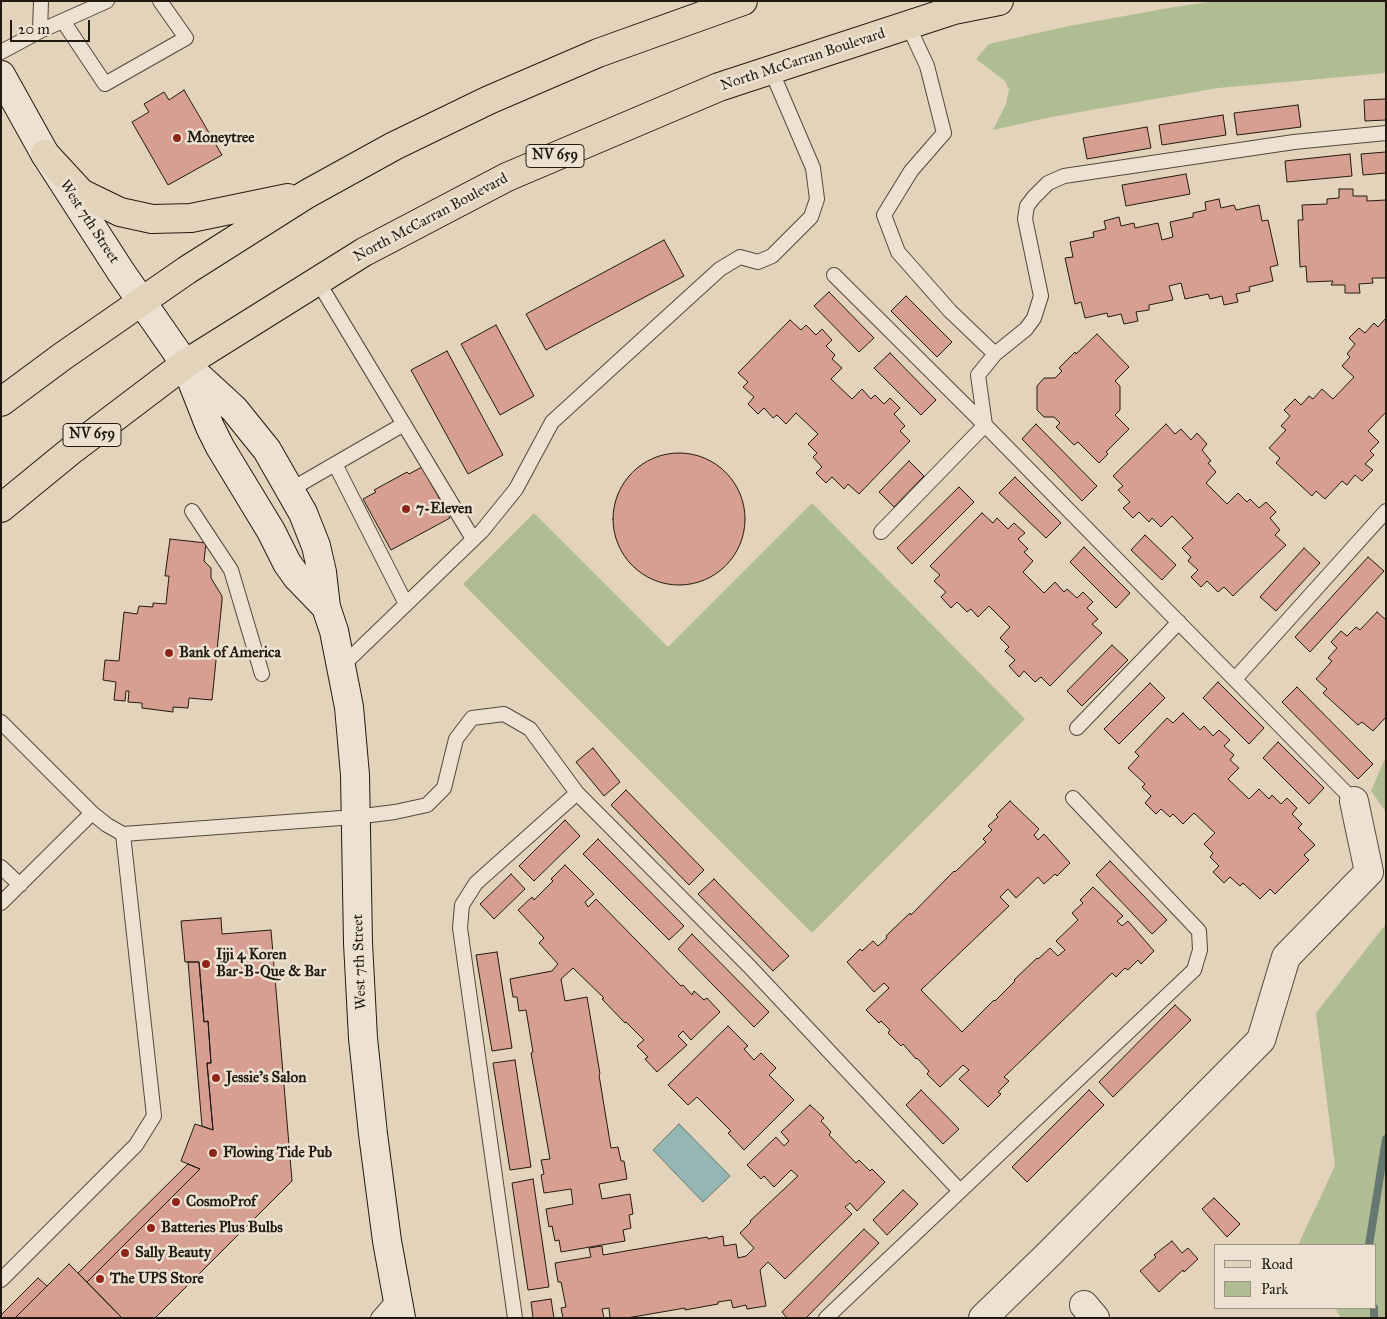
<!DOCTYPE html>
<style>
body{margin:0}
#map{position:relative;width:1387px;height:1319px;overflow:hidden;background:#e3d3ba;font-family:"IM FELL Great Primer",serif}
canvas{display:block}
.frame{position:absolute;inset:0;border:2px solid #221a11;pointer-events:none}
.legend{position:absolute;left:1214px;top:1244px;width:162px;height:65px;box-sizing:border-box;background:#ede2d2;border:1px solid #9c9285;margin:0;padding:6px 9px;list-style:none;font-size:15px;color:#221a11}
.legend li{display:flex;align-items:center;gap:10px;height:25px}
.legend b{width:25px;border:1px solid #9c9285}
.scale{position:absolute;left:10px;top:20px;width:80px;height:22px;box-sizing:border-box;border:2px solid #221a11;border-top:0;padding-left:6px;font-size:15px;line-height:18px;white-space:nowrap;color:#221a11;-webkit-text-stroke:4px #ede2d2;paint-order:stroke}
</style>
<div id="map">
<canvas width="1387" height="1319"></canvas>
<div class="frame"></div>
<ul class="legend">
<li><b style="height:6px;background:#e3d3ba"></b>Road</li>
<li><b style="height:14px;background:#b0bd92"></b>Park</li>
</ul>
<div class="scale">20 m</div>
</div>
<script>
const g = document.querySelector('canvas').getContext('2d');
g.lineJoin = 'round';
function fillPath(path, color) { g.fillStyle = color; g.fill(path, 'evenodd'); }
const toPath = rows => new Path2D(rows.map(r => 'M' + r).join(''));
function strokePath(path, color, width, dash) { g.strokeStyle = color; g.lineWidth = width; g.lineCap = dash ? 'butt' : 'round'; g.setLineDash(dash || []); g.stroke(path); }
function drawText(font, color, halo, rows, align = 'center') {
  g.font = font + ' "IM FELL Great Primer",serif'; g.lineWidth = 5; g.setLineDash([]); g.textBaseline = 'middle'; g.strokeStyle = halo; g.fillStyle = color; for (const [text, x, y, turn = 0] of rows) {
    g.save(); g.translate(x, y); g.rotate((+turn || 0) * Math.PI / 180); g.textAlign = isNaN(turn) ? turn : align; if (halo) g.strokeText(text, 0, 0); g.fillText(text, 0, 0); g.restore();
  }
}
fillPath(toPath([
 [1217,1,1386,1,1386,73,1218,88,1051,117,993,130,1006,104,1009,90,1005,81,976,59,989,44,1064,27,1174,7],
 [812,503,1025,719,812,933,463,584,534,513,668,647],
 [1386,756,1386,812,1371,791],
 [1386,924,1386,1318,1341,1318,1335,1308,1376,1308,1376,1245,1298,1245,1335,1166,1316,1013]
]), '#b0bd92');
const water = toPath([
 [679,1124,730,1176,703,1202,653,1150,679,1124]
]);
fillPath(water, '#95b7b3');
strokePath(water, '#677872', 1);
strokePath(toPath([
 [1369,1245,1386,1139],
 [1374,1308,1374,1318]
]), '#677872', 8);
const building = toPath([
 [184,90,222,155,168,185,132,122,149,112,144,104,164,92,169,100,184,90],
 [1386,99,1386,120,1365,121,1364,100,1386,99],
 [1298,105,1301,127,1237,135,1234,113,1298,105],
 [1223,115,1226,135,1162,145,1159,125,1223,115],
 [1147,127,1151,148,1087,159,1083,138,1147,127],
 [1386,152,1386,173,1363,175,1361,154,1386,152],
 [1350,154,1352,176,1287,182,1285,161,1350,154],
 [1186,174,1190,194,1126,206,1122,185,1186,174],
 [1339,189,1353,189,1353,196,1367,196,1367,201,1386,200,1386,278,1372,278,1373,283,1359,284,1360,293,1345,293,1345,285,1331,285,1333,281,1307,282,1306,266,1300,267,1298,220,1303,220,1302,205,1327,204,1327,199,1339,198,1339,189],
 [1219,199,1221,208,1234,205,1236,210,1259,205,1262,221,1268,220,1278,265,1270,267,1273,281,1249,287,1250,291,1236,294,1238,302,1224,305,1222,296,1210,299,1208,294,1185,299,1181,283,1169,286,1173,300,1149,305,1149,310,1136,312,1138,321,1124,324,1121,314,1108,317,1107,313,1085,318,1081,302,1075,304,1065,258,1073,257,1070,242,1094,237,1093,232,1106,229,1104,221,1119,217,1121,226,1134,223,1135,228,1158,223,1162,240,1173,237,1170,222,1193,217,1193,213,1206,210,1205,202,1219,199],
 [664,240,684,276,546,350,526,314,664,240],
 [829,292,874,338,859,352,814,306,829,292],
 [906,296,952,342,937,357,891,311,906,296],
 [1386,318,1386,412,1368,431,1379,442,1370,451,1374,455,1365,464,1373,470,1362,481,1355,475,1347,485,1342,481,1325,499,1316,491,1312,496,1276,463,1280,458,1269,448,1286,430,1281,426,1290,416,1284,410,1295,399,1301,405,1309,396,1313,399,1322,389,1333,399,1354,377,1342,366,1350,357,1347,354,1355,344,1349,338,1359,328,1365,333,1374,323,1378,327,1386,318],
 [790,320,801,330,806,325,816,335,822,329,832,340,826,346,835,355,832,359,842,368,831,379,852,399,862,389,871,399,875,395,884,404,890,398,900,408,894,414,905,426,900,431,910,441,859,494,848,484,844,489,832,477,826,483,816,473,822,467,813,457,817,453,808,444,818,434,796,413,786,424,777,415,773,418,764,408,758,414,748,404,754,397,743,387,748,382,738,373,790,320],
 [496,325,534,396,500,415,461,344,496,325],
 [1097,334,1129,367,1115,381,1120,386,1120,410,1115,415,1129,429,1106,452,1108,454,1099,463,1078,442,1074,445,1056,427,1060,423,1054,417,1044,417,1037,410,1037,386,1044,378,1055,378,1062,371,1059,368,1075,352,1076,354,1097,334],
 [447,351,503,455,468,474,411,370,447,351],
 [890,353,936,400,921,415,874,368,890,353],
 [1036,424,1097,486,1082,501,1022,439,1036,424],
 [1166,424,1175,434,1181,429,1191,440,1197,433,1207,444,1202,450,1211,461,1208,463,1216,472,1206,483,1227,504,1238,493,1247,502,1250,499,1259,508,1266,502,1276,512,1270,518,1280,530,1275,535,1286,545,1233,596,1224,587,1218,592,1207,581,1201,587,1191,577,1198,570,1188,561,1191,557,1182,548,1193,538,1172,516,1161,527,1152,518,1149,522,1139,512,1133,518,1123,508,1130,502,1118,490,1123,486,1113,476,1166,424],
 '613 519a66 66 0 1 1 132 0a66 66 0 1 1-132 0Z',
 [909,461,924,476,894,507,879,492,909,461],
 [422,467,450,518,391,550,363,499,376,492,374,490,407,472,409,474,422,467],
 [1015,477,1061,523,1046,538,999,493,1015,477],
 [959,487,974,502,912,564,897,548,959,487],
 [982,513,993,523,997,518,1008,529,1014,523,1025,533,1018,539,1028,549,1024,552,1033,561,1023,572,1044,593,1055,582,1064,592,1067,589,1077,598,1083,592,1093,602,1087,608,1098,619,1092,624,1102,633,1050,686,1041,677,1035,682,1024,671,1019,677,1009,666,1015,660,1005,651,1009,647,1000,638,1010,627,989,606,978,617,971,609,967,612,957,602,951,608,941,597,946,592,934,581,940,575,930,566,982,513],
 [1145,535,1176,565,1162,580,1131,550,1145,535],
 [170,539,206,543,204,561,211,568,211,578,222,596,222,601,212,700,189,698,188,708,173,707,173,712,142,708,142,703,128,702,129,691,126,691,125,701,114,700,116,682,103,680,105,660,119,661,124,612,137,614,139,606,153,607,153,603,166,604,169,576,165,576,170,539],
 [1084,547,1130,593,1116,608,1070,562,1084,547],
 [1304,548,1320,563,1276,611,1260,597,1304,548],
 [1368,557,1384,571,1310,652,1295,637,1368,557],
 [1377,612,1386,620,1386,717,1373,731,1362,722,1358,725,1323,693,1327,689,1316,679,1332,661,1328,658,1337,648,1331,642,1341,631,1347,636,1356,627,1360,630,1377,612],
 [1112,645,1128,660,1082,706,1067,691,1112,645],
 [1218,682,1264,728,1249,744,1203,698,1218,682],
 [1150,683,1165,698,1119,744,1104,729,1150,683],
 [1297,687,1373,764,1358,779,1282,702,1297,687],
 [1183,713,1200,730,1204,726,1213,736,1219,730,1230,740,1224,746,1234,755,1230,760,1239,768,1228,779,1249,799,1259,789,1269,799,1272,795,1281,804,1287,798,1297,808,1292,814,1302,824,1298,828,1315,845,1304,855,1309,860,1275,894,1270,889,1260,899,1243,883,1240,886,1230,877,1224,883,1213,872,1219,866,1210,857,1213,853,1204,844,1215,833,1194,813,1183,824,1173,814,1170,817,1161,809,1156,814,1145,803,1151,796,1142,787,1145,784,1128,768,1139,756,1135,752,1167,718,1173,723,1183,713],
 [1278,742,1324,788,1309,804,1263,758,1278,742],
 [593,748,620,782,604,796,576,762,593,748],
 [626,790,704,870,689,885,611,805,626,790],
 [1010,801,1039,829,1034,835,1038,840,1044,834,1070,863,1057,876,1055,874,1044,884,1038,877,1016,898,1008,889,1000,897,1009,906,921,990,962,1032,994,1000,995,1001,1015,981,1014,980,1037,958,1038,959,1050,948,1058,956,1065,950,1056,941,1078,920,1072,913,1083,903,1080,900,1093,887,1123,916,1117,921,1122,926,1128,921,1154,951,1141,964,1138,960,1128,970,1125,968,1116,977,1112,973,1004,1077,1009,1081,998,1092,1001,1094,988,1107,959,1079,969,1070,963,1065,940,1087,927,1074,929,1071,917,1058,916,1059,903,1044,901,1046,888,1033,890,1030,881,1021,879,1023,866,1010,889,988,884,983,874,992,847,962,860,949,862,951,873,941,878,946,887,938,886,936,910,913,911,915,954,871,955,872,986,842,983,839,992,830,988,826,998,817,996,815,1010,801],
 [565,820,580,836,534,881,519,866,565,820],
 [598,839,684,926,669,940,583,854,598,839],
 [1110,861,1167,920,1152,934,1096,875,1110,861],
 [565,865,594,894,585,902,588,907,596,899,681,986,683,985,692,995,694,991,704,1000,707,998,720,1012,691,1040,683,1031,678,1036,687,1045,657,1072,645,1059,648,1057,637,1046,644,1040,626,1022,625,1023,602,999,604,998,573,968,561,979,565,1001,587,997,600,1074,599,1075,611,1148,618,1147,621,1161,624,1161,627,1179,599,1184,602,1199,630,1194,633,1214,629,1215,631,1228,623,1230,625,1241,561,1252,559,1240,555,1241,552,1226,549,1227,546,1209,573,1204,571,1189,544,1193,541,1175,544,1174,541,1160,550,1159,531,1053,533,1052,526,1010,519,1011,517,997,513,997,510,979,552,971,558,964,539,943,544,938,518,910,532,897,534,900,553,881,551,879,565,865],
 [511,874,525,889,494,919,480,904,511,874],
 [714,879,789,956,773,971,698,894,714,879],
 [221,918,222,934,271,930,292,1181,155,1318,122,1318,87,1282,200,1169,181,1161,195,1124,213,1130,207,1063,211,1063,208,1021,204,1022,199,962,185,962,181,921,221,918],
 [692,934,769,1012,754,1027,678,949,692,934],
 [497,952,512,1048,492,1051,476,955,497,952],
 [188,962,199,962,204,1022,208,1021,211,1063,207,1063,213,1130,202,1126,188,962],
 [1175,1005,1191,1020,1113,1097,1099,1082,1175,1005],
 [728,1026,748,1046,744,1049,754,1060,761,1053,776,1068,769,1075,794,1100,744,1150,728,1133,731,1131,697,1097,688,1105,668,1085,728,1026],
 [515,1060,531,1167,510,1170,493,1063,515,1060],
 [921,1090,959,1129,943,1144,906,1105,921,1090],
 [1089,1090,1104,1105,1027,1182,1012,1167,1089,1090],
 [810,1105,824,1118,821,1121,831,1132,829,1135,856,1163,859,1160,870,1171,872,1169,885,1182,857,1211,850,1203,845,1207,852,1214,785,1279,768,1262,760,1270,766,1306,747,1309,746,1305,733,1308,731,1300,718,1302,718,1304,685,1310,685,1308,627,1318,610,1318,609,1308,602,1309,604,1318,563,1318,561,1308,566,1307,561,1282,558,1282,555,1263,591,1257,589,1248,602,1246,603,1255,707,1237,708,1239,723,1236,724,1246,736,1244,738,1258,746,1256,754,1248,740,1233,751,1222,750,1221,798,1176,791,1170,774,1187,764,1176,761,1179,747,1165,776,1137,784,1146,789,1141,781,1132,810,1105],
 [188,1164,200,1169,87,1282,78,1273,188,1164],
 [533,1179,549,1287,528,1290,512,1183,533,1179],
 [903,1190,918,1204,887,1235,873,1220,903,1190],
 [1214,1198,1240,1224,1227,1237,1202,1209,1214,1198],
 [864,1229,879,1243,806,1318,787,1318,782,1312,864,1229],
 [1172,1241,1182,1253,1188,1248,1198,1259,1184,1272,1183,1270,1159,1292,1140,1271,1156,1257,1154,1255,1172,1241],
 [69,1264,122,1318,15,1318,69,1264],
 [38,1278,47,1286,15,1318,1,1318,1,1315,38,1278],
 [551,1299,554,1318,533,1318,531,1302,551,1299]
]);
fillPath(building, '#d69f91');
strokePath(building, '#221a11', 1);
const service = toPath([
 [63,21,105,84,186,38,160,1],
 [908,25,927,66,944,133,911,171,884,215,898,252,950,311,995,354],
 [40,31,41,1],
 [1,52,40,31,107,1],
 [834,275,985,425,1354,801],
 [317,280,473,539],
 [335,464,406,604],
 [290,490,404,424],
 [192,511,231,570,262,674],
 [881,532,985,425,978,375,995,354,1026,329,1034,318,1041,296,1025,219,1027,206,1034,197,1048,183,1064,176,1294,142,1386,133],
 [341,667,482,531,516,489,552,422,720,269,740,257,758,262,772,256,811,217,817,199,813,168,771,70],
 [1235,679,1386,511],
 [1,722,92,813,107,825,123,834,355,817,395,812,427,805,444,788,456,739,472,718,504,714,530,729,577,793,749,966,960,1191],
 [1077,728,1179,622],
 [1,867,20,885],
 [1,903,92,813],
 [1,1280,136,1145,154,1116,123,834],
 [378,1318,397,1296],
 [515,1318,460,928,462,905,476,883,577,793],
 [826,1318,1194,970,1200,950,1199,931,1073,798]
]);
const minor = toPath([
 [1084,1305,1095,1318],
 [983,1318,1050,1253,1261,1040,1286,957,1369,872,1354,801]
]);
const secondary = toPath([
 [1,75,45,154,121,272,185,364,234,409,267,450,303,513,316,546,322,572,326,607,334,631,349,707,355,775,358,943,363,1038,373,1134,387,1241,401,1318],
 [188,371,210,427,220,447,271,531,287,563,297,577,326,607]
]);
const primary = toPath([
 [45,154,81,193,120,212,152,219,191,218,288,198],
 [1,402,63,356,187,270,307,194,394,146,489,100,598,53,743,1],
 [1,508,73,449,185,364,364,252,507,177,719,87,954,10,999,1]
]);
strokePath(service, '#52483b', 16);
strokePath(minor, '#52483b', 30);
strokePath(secondary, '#221a11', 30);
strokePath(primary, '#221a11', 30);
strokePath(service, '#ede2d2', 14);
strokePath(minor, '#ede2d2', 28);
strokePath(secondary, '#ede2d2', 28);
strokePath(primary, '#e3d3ba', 28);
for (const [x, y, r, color] of [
 [177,138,5,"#8f2418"],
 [406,509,5,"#8f2418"],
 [169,653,5,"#8f2418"],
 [206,964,5,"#8f2418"],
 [216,1078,5,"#8f2418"],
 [213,1153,5,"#8f2418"],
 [176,1202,5,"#8f2418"],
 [151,1228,5,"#8f2418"],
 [125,1253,5,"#8f2418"],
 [100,1279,5,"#8f2418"]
]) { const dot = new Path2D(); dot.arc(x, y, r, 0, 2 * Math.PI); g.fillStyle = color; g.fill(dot); strokePath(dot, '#ede2d2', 2); }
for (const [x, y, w] of [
 [555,156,58],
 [92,435,58]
]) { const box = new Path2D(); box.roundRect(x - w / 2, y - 11.5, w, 23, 4); g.fillStyle = '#ede2d2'; g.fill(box); strokePath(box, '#221a11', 1); }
drawText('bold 14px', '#221a11', null, [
 ["NV 659",555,156],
 ["NV 659",92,435]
]);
drawText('15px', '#221a11', '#ede2d2', [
 ["North McCarran Boulevard",803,60,-18],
 ["North McCarran Boulevard",431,218,-28],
 ["West 7th Street",89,222,57],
 ["West 7th Street",360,962,-92]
]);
drawText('bold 15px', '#221a11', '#ede2d2', [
 ["Moneytree",187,138],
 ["7-Eleven",416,509],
 ["Bank of America",179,653],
 ["Ijji 4 Koren",216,955],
 ["Bar-B-Que & Bar",216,972],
 ["Jessie's Salon",226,1078],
 ["Flowing Tide Pub",223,1153],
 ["CosmoProf",186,1202],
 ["Batteries Plus Bulbs",161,1228],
 ["Sally Beauty",135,1253],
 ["The UPS Store",110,1279]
], 'left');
</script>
